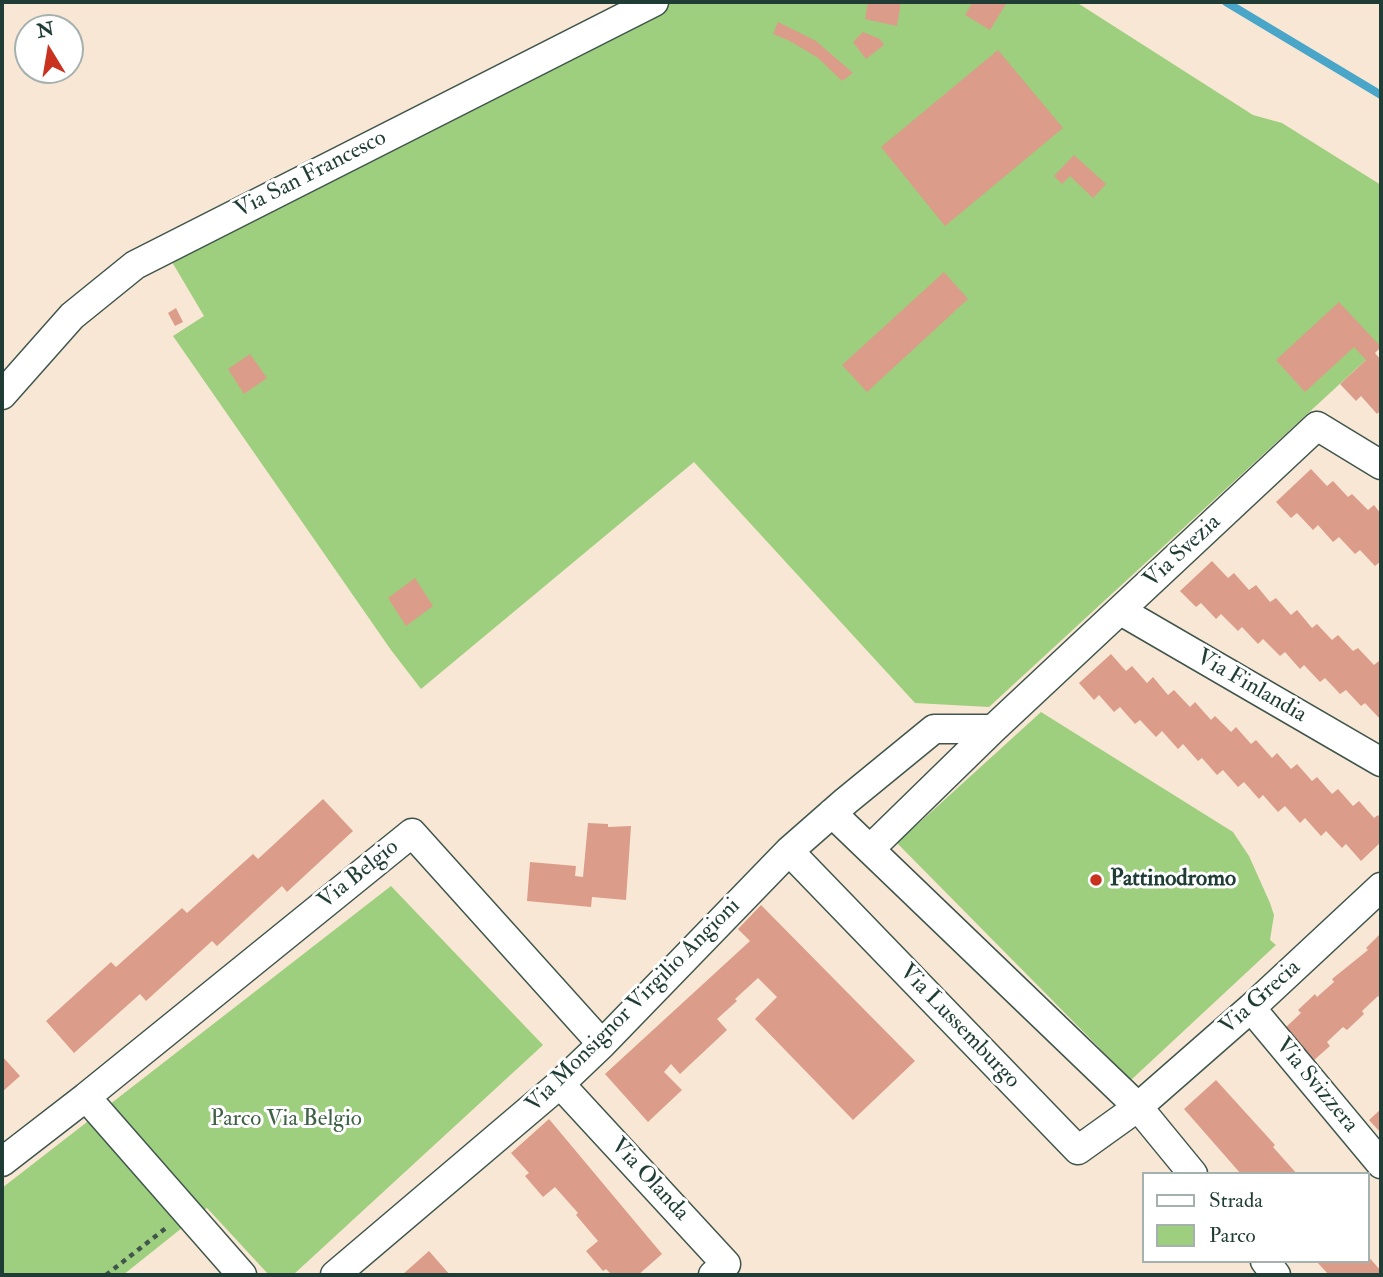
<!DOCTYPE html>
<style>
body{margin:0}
#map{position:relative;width:1383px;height:1277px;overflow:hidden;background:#f8e7d4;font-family:"IM FELL Double Pica",serif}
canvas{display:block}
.frame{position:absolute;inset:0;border:4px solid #1f3d34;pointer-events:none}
.legend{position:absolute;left:1142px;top:1172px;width:228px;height:91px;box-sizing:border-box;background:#fff;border:2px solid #a5b1ae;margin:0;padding:9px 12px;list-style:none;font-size:21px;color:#1f3d34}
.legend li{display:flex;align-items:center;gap:14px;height:35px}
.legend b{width:35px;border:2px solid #a5b1ae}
.north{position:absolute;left:14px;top:14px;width:70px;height:70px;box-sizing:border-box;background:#fff;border:2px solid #a5b1ae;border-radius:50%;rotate:349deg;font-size:19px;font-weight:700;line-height:28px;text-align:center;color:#1f3d34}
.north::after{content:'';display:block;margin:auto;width:24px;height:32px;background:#c8321e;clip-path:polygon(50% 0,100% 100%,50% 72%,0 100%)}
</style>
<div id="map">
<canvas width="1383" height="1277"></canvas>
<div class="frame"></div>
<ul class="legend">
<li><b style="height:9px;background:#fff"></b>Strada</li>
<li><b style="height:19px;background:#9ecf7e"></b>Parco</li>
</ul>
<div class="north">N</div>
</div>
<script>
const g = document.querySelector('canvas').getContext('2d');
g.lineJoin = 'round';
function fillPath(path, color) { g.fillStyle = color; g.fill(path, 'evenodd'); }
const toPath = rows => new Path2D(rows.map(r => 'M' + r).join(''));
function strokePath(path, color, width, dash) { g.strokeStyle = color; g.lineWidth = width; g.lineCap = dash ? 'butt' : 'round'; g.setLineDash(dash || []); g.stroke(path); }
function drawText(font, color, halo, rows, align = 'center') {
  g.font = font + ' "IM FELL Double Pica",serif'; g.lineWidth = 6; g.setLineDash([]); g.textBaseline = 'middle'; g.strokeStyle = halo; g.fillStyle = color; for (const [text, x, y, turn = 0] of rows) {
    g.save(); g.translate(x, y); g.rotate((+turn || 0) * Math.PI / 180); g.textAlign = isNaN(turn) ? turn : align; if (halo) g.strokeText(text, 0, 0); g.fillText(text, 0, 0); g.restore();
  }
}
fillPath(toPath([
 [663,2,1076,2,1253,115,1282,123,1381,185,1381,346,989,707,915,703,694,462,421,689,391,650,173,336,204,316,172,262],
 [1041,712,1233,832,1249,856,1270,903,1274,915,1270,940,1276,945,1131,1080,897,843],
 [391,886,543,1045,293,1275,269,1275,207,1208,123,1275,2,1275,2,1188]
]), '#9ecf7e');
strokePath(toPath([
 [1226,2,1381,95]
]), '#4aa6c8', 8);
fillPath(toPath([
 [868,2,901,2,897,26,865,19],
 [973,2,1006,4,990,30,965,15],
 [778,22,816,41,853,73,842,81,818,58,790,41,773,34],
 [863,32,880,39,884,45,866,59,853,42],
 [998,50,1063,128,945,226,881,147],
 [1074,155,1106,184,1093,198,1070,176,1062,184,1054,176],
 [944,272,968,299,867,392,842,365],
 [1339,302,1381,347,1375,353,1381,360,1381,410,1377,414,1361,396,1356,401,1340,384,1366,360,1354,347,1305,392,1276,360],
 [176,308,183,322,175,326,168,313],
 [250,354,267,378,244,394,228,369],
 [1311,469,1327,486,1333,481,1348,497,1352,494,1368,510,1374,505,1381,514,1381,561,1375,566,1360,550,1355,554,1339,537,1333,542,1318,525,1313,530,1297,513,1291,518,1276,502],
 [1212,561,1228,578,1234,573,1249,590,1256,585,1270,602,1276,598,1291,615,1297,610,1312,628,1317,624,1332,640,1338,635,1353,651,1358,648,1374,665,1379,661,1381,663,1381,720,1365,703,1361,706,1346,690,1340,694,1325,678,1320,682,1304,665,1300,669,1285,652,1280,656,1263,639,1258,644,1242,627,1238,631,1221,614,1216,619,1201,603,1196,607,1180,591],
 [415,578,433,606,406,626,388,598],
 [1111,654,1126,671,1132,666,1147,683,1153,677,1168,695,1174,690,1190,707,1195,702,1211,720,1215,716,1231,732,1236,727,1251,744,1256,740,1272,758,1277,753,1291,769,1297,764,1312,781,1317,777,1332,794,1338,789,1353,806,1359,801,1374,818,1378,815,1381,818,1381,842,1361,861,1346,844,1342,848,1326,831,1321,836,1305,818,1300,823,1285,806,1278,812,1263,795,1259,799,1244,782,1238,787,1223,770,1217,775,1202,758,1198,761,1183,744,1178,749,1162,731,1156,737,1140,720,1135,724,1120,707,1114,712,1099,695,1094,700,1079,683],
 [323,799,353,831,287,892,282,886,217,946,212,941,146,1001,140,994,74,1053,46,1021,111,962,116,967,182,908,187,913,253,854,258,859],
 [588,823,608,824,608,827,631,826,626,900,592,897,591,907,527,901,530,862,576,866,575,876,583,877],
 [761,905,915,1061,853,1120,755,1019,777,997,758,978,735,999,737,1001,717,1019,727,1030,680,1074,671,1064,664,1072,682,1090,648,1122,605,1074,750,941,738,929],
 [1381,933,1381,999,1378,996,1362,1011,1364,1014,1347,1030,1343,1027,1327,1042,1330,1046,1313,1061,1284,1029,1301,1013,1298,1010,1315,994,1317,997,1334,982,1332,979,1368,950,1366,948],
 [2,1056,20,1076,2,1092],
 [1216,1080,1275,1145,1273,1147,1297,1174,1241,1174,1184,1109],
 [1381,1109,1381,1133,1369,1120],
 [549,1119,662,1254,638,1275,612,1275,606,1269,603,1271,586,1251,598,1241,576,1215,578,1213,555,1187,543,1197,525,1176,529,1173,511,1153],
 [429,1251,450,1275,402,1275],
 [1367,1255,1381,1271,1381,1275,1329,1275,1316,1261,1367,1261]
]), '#dc9c8a');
const minor = toPath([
 [2,395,72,316,135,265,654,2],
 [1121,611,1381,762],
 [832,813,1138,1107,1193,1174],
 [870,849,993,729,1317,426,1381,465],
 [789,851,1078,1150,1138,1107,1251,1008,1381,887],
 [1251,1008,1381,1164],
 [560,1084,726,1264,713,1275],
 [86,1097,242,1275],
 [2,1162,86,1097,412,833,602,1044],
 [1265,1261,1276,1275],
 [335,1275,560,1084,602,1044,789,851,846,801,934,729,993,729]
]);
strokePath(minor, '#40564c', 31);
strokePath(toPath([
 [106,1275,166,1228]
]), '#40564c', 4.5, [5, 5]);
strokePath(minor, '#fff', 28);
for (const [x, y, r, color] of [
 [1096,880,7,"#c8321e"]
]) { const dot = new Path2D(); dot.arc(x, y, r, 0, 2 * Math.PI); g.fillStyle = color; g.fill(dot); strokePath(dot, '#fff', 2.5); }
drawText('23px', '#1f3d34', '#fff', [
 ["Via San Francesco",311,175,-27],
 ["Via Svezia",1183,552,-43],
 ["Via Finlandia",1251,687,30],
 ["Via Belgio",359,875,-39],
 ["Via Grecia",1261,998,-42],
 ["Via Monsignor Virgilio Angioni",634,1006,-45],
 ["Via Lussemburgo",959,1027,46],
 ["Via Svizzera",1316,1086,50],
 ["Via Olanda",649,1180,47]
]);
drawText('bold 23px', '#1f3d34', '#fff', [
 ["Pattinodromo",1110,880]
], 'left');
drawText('23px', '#3f6246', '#fff', [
 ["Parco Via Belgio",286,1120]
]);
</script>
